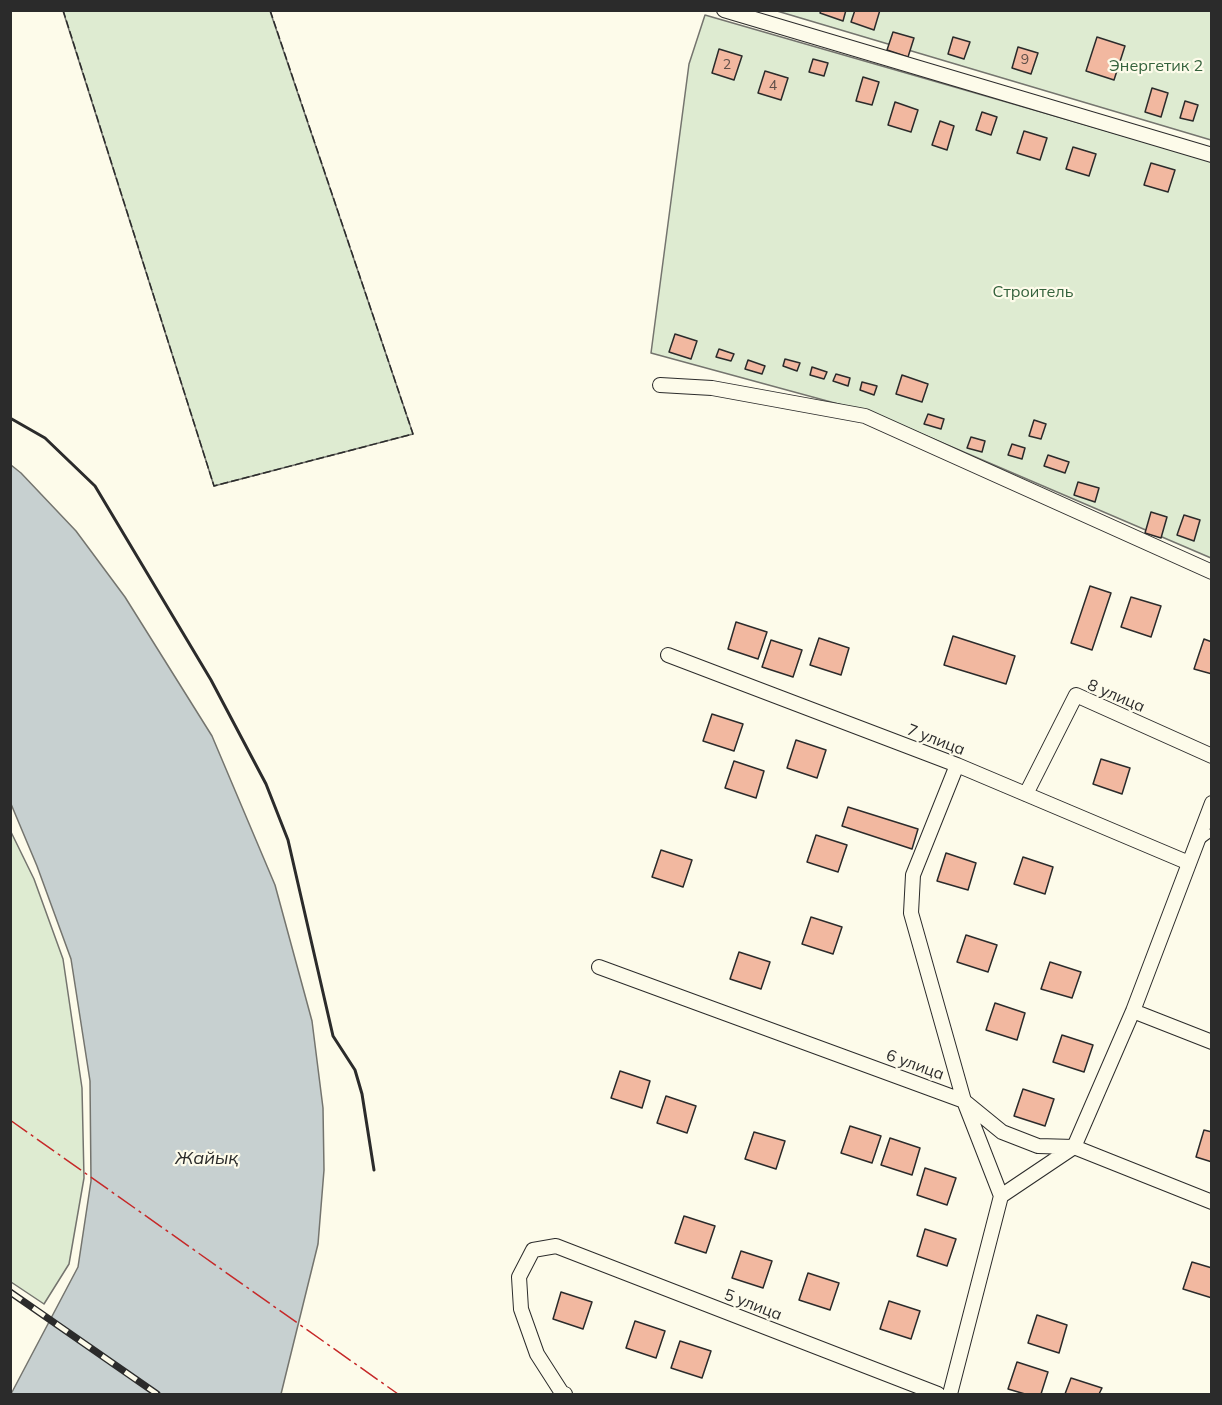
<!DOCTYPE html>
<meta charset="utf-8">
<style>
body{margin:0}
#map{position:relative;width:1222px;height:1405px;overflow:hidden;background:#fdfbea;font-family:Mulish,sans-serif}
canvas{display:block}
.frame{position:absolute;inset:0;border:12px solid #2b2b2b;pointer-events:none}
</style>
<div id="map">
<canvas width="1222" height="1405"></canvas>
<div class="frame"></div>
</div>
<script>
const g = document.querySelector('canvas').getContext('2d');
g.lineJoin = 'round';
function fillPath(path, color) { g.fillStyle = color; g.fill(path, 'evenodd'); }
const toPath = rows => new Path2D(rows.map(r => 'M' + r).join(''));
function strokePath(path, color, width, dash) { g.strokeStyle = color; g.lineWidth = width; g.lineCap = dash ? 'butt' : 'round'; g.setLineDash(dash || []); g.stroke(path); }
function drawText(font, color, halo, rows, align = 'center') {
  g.font = font + ' Mulish,sans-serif'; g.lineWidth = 4.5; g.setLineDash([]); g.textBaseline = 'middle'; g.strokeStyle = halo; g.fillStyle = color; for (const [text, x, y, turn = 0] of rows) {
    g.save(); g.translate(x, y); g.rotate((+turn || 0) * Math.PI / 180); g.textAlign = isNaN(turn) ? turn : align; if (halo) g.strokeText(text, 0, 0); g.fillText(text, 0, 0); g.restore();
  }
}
const green = toPath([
 [63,11,270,11,413,434,214,486,63,11],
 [777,11,1211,11,1211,140,777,11],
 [705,15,1211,161,1211,558,875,414,651,353,689,64,705,15],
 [11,832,34,879,63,959,82,1088,84,1178,69,1264,44,1304,11,1282,11,832]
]);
fillPath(green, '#deebd1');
strokePath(green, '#74746e', 1.5);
const water = toPath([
 [11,465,21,473,76,531,125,597,212,736,275,885,312,1021,323,1108,324,1170,318,1244,281,1394,11,1394,78,1267,91,1181,90,1081,71,959,37,866,11,804,11,465]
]);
fillPath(water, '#c7d0d0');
strokePath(water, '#74746e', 1.5);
const building = toPath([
 [821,10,846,10,843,21,820,13,821,10],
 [855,10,880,10,874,30,851,22,855,10],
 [893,32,914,38,908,57,887,50,893,32],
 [953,37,970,42,964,59,948,54,953,37],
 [1097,37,1125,46,1114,80,1086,71,1097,37],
 [1018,47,1038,53,1031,74,1012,68,1018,47],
 [719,49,742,56,734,80,712,73,719,49],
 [813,59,828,63,824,76,809,72,813,59],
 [765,71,788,78,781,100,758,93,765,71],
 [863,77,879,82,872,105,856,101,863,77],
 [1152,88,1168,93,1161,117,1145,112,1152,88],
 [1185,101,1198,105,1193,121,1180,118,1185,101],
 [895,102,918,110,911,132,888,125,895,102],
 [982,112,997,117,991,135,976,130,982,112],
 [940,121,954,126,947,150,932,145,940,121],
 [1024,131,1047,138,1040,160,1017,153,1024,131],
 [1073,147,1096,154,1089,176,1066,169,1073,147],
 [1151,163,1175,170,1168,192,1144,185,1151,163],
 [675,334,697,341,691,359,669,352,675,334],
 [719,349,734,354,731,361,716,357,719,349],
 [785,359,800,363,797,371,783,366,785,359],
 [748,360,765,366,762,374,745,369,748,360],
 [812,367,827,372,824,379,810,375,812,367],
 [836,374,850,378,848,386,833,381,836,374],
 [902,375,928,384,922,402,896,394,902,375],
 [862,382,877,386,874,395,860,390,862,382],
 [928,414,944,419,941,429,924,424,928,414],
 [1034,420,1046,424,1041,439,1029,436,1034,420],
 [971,437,985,441,982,452,967,448,971,437],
 [1012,444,1025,448,1022,459,1008,455,1012,444],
 [1048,455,1069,462,1065,473,1044,466,1048,455],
 [1078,482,1099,488,1095,502,1074,495,1078,482],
 [1151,512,1167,517,1161,538,1145,533,1151,512],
 [1184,515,1200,520,1194,541,1177,535,1184,515],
 [1090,586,1111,593,1092,650,1071,643,1090,586],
 [1131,597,1161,606,1151,637,1121,627,1131,597],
 [736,622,767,632,758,659,728,649,736,622],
 [953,636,1015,656,1006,684,944,665,953,636],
 [819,638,849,648,841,675,810,665,819,638],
 [1204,639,1212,642,1212,674,1194,669,1204,639],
 [771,640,802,650,793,677,762,667,771,640],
 [712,714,743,724,734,751,703,741,712,714],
 [796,740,826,750,817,778,787,768,796,740],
 [1101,759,1130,768,1122,794,1093,784,1101,759],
 [734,761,764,771,756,798,725,788,734,761],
 [848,807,918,829,912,849,842,826,848,807],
 [816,835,847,845,838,872,807,862,816,835],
 [661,850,692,860,683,887,652,877,661,850],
 [946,853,976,863,968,890,937,881,946,853],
 [1023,857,1053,867,1045,894,1014,884,1023,857],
 [811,917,842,927,833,954,802,944,811,917],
 [966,935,997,945,988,972,957,962,966,935],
 [739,952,770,962,761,989,730,979,739,952],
 [1050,962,1081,972,1072,998,1041,989,1050,962],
 [995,1003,1025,1013,1017,1040,986,1030,995,1003],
 [1062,1035,1093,1045,1084,1072,1053,1062,1062,1035],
 [620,1071,650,1081,642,1108,611,1098,620,1071],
 [1023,1089,1054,1099,1045,1126,1014,1116,1023,1089],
 [666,1096,696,1106,687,1133,657,1123,666,1096],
 [850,1126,881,1136,872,1163,841,1153,850,1126],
 [1204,1130,1212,1132,1212,1162,1196,1157,1204,1130],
 [754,1132,785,1141,776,1169,745,1159,754,1132],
 [890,1138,920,1148,912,1175,881,1165,890,1138],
 [925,1168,956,1178,947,1205,917,1195,925,1168],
 [684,1216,715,1226,706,1253,675,1243,684,1216],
 [925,1229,956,1239,947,1266,917,1256,925,1229],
 [741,1251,772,1261,763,1288,732,1278,741,1251],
 [1192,1262,1212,1268,1212,1298,1183,1289,1192,1262],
 [808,1273,839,1283,830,1310,799,1300,808,1273],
 [561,1292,592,1302,583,1329,553,1319,561,1292],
 [889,1301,920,1311,911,1339,880,1329,889,1301],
 [1037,1315,1067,1325,1059,1353,1028,1343,1037,1315],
 [635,1321,665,1331,656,1358,626,1348,635,1321],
 [680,1341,711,1351,702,1378,671,1368,680,1341],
 [1017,1362,1048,1372,1041,1394,1025,1394,1008,1389,1017,1362],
 [1071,1378,1102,1388,1099,1394,1065,1394,1071,1378]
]);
fillPath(building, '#f2b8a0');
strokePath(building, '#2b2b2b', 1.5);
const service = toPath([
 [1201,840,1212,832]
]);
const minor = toPath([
 [724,10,1212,155],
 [660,385,712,388,865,416,1212,572],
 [668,655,957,765,1189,863],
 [1026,794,1076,695,1212,756],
 [599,967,964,1101,1002,1132,1038,1146,1074,1147,1212,1202],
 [1133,1011,1212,1042],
 [1001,1196,1074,1147,1133,1011,1212,803],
 [565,1394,562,1393,537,1354,521,1309,519,1277,533,1250,556,1246,938,1394],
 [950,1394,1001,1196,964,1101,911,913,913,875,957,765]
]);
strokePath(service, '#2b2b2b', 9);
strokePath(minor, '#2b2b2b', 16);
strokePath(service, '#fdfbea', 7);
strokePath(minor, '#fdfbea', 14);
const rail = toPath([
 [10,1292,157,1394]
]);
strokePath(rail, '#2b2b2b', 7);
strokePath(rail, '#fdfbea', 4.5, [14]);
strokePath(toPath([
 [63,10,214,486,413,434,270,10]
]), '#2b2b2b', 1.5, [8, 3]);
strokePath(toPath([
 [10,418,45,438,95,486,211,680,266,784,288,840,333,1036,355,1070,362,1094,374,1170]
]), '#2b2b2b', 3);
strokePath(toPath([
 [10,1120,398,1394]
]), '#c62828', 1.5, [21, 4.5, 3, 4.5]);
drawText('14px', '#5d4e48', null, [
 ["9",1025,60],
 ["2",727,65],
 ["4",773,86]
]);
drawText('16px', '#34623c', '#fdfbea', [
 ["Энергетик 2",1156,66],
 ["Строитель",1033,292]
]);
drawText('16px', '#2b2b2b', '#fdfbea', [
 ["8 улица",1116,696,23],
 ["7 улица",936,740,21],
 ["6 улица",915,1065,20],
 ["5 улица",753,1305,21]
]);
drawText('italic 18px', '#2b2b2b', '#fdfbea', [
 ["Жайық",207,1159]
]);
</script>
